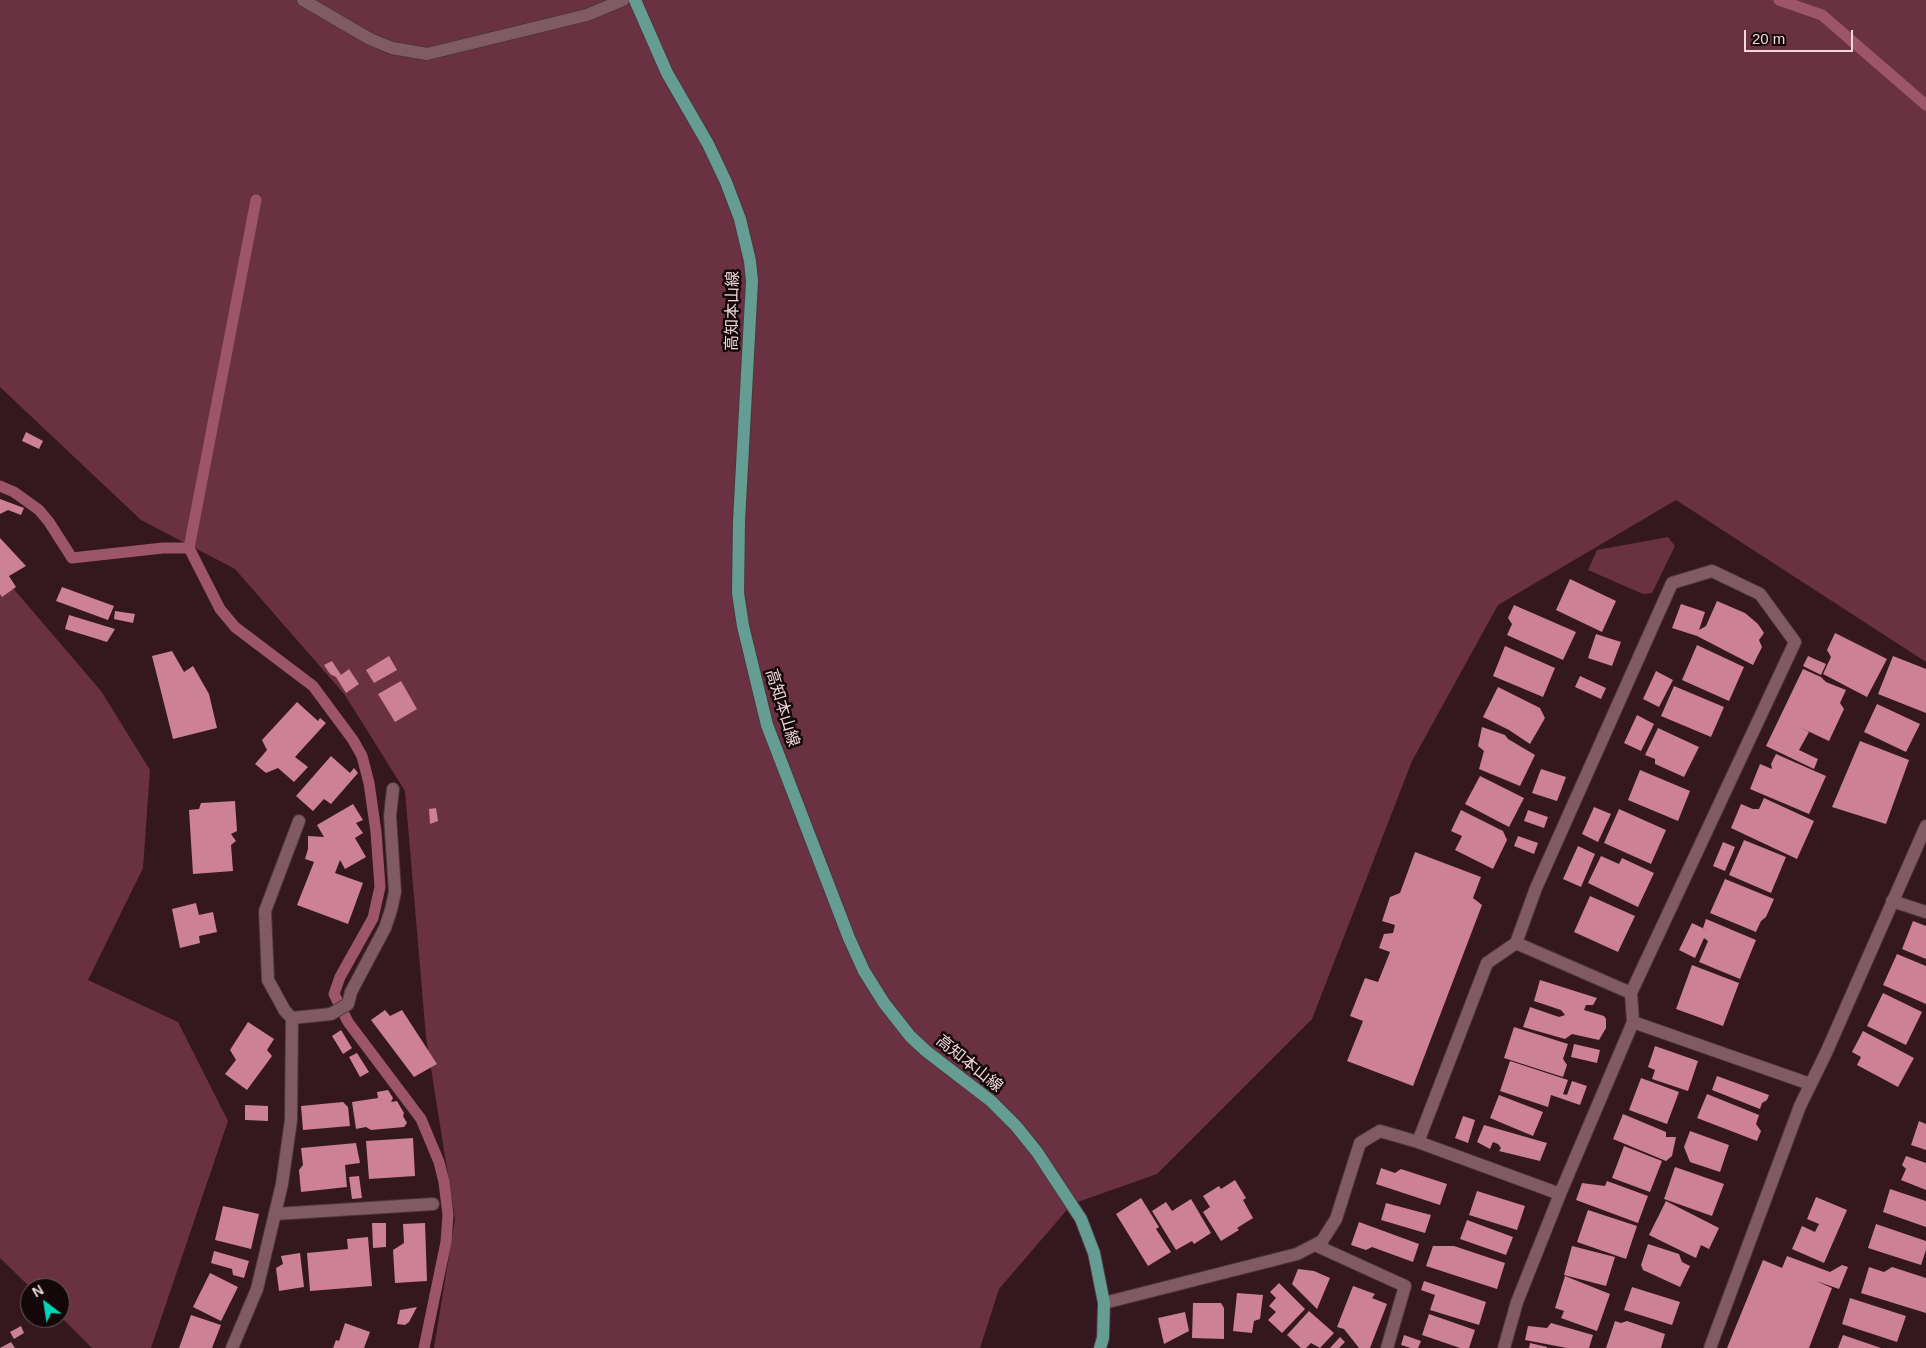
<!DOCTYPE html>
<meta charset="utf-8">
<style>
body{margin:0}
#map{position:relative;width:1926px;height:1348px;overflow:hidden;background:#35171f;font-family:Helvetica,sans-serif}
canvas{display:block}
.north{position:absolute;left:20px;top:1278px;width:50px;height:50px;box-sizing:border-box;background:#14070a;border:1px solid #6c5b5e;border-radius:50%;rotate:329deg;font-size:14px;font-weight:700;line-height:20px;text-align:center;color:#efd9dd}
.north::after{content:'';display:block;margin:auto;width:18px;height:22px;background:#03d5b6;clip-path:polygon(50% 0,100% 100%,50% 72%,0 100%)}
.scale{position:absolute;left:1744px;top:30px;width:109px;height:22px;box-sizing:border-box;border:2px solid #efd9dd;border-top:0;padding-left:6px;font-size:15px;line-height:18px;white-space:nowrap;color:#efd9dd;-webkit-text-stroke:4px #14070a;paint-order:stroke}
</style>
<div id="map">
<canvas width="1926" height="1348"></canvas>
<div class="north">N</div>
<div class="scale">20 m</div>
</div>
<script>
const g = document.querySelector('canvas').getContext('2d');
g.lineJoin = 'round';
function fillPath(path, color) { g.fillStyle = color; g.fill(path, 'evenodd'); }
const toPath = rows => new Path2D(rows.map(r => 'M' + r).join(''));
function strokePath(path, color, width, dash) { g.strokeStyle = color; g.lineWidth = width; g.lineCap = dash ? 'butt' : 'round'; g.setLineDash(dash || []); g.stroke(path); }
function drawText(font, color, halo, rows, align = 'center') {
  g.font = font + ' Helvetica,"Noto Sans JP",sans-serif'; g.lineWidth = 5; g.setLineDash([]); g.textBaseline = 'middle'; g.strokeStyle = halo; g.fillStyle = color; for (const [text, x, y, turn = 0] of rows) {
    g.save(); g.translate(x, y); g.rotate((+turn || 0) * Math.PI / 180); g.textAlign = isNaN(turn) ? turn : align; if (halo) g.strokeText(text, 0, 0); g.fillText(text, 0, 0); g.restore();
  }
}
fillPath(toPath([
 [0,0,1926,0,1926,662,1676,500,1498,605,1412,761,1312,1019,1157,1174,1072,1204,999,1289,980,1348,434,1348,455,1219,426,1037,405,791,345,695,235,569,141,520,0,387],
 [1668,537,1675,546,1652,593,1643,594,1588,570,1597,550],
 [0,573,101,691,150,770,143,868,88,980,178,1022,228,1121,151,1348,92,1348,60,1316,60,1288,31,1288,0,1258]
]), '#6a3142');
strokePath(toPath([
 [1779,0,1822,15,1926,105],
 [0,486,14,492,39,510,49,522,72,558,163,548,189,548,220,609,235,627,313,686,353,740,362,756,369,783,376,832,380,887,373,918,340,977,334,994,348,1022,421,1119,439,1162,444,1182,448,1215,446,1242,424,1348],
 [189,548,256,200]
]), '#9d5669', 11);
fillPath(toPath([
 [26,432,43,441,39,449,22,441],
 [0,499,24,508,21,515,8,510,0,514],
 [0,538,26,566,9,576,16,587,2,597,0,594],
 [1570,579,1616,601,1602,632,1556,610],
 [62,587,114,606,108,620,56,601],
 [1717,601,1745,613,1758,624,1764,633,1759,640,1762,647,1753,665,1697,636,1672,628,1681,604,1705,612,1699,630,1706,626],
 [1514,605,1576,632,1563,660,1507,635,1512,624,1508,618],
 [115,611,135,614,133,623,114,619],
 [69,615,115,629,107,642,65,629],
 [1835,633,1887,659,1867,697,1823,674,1831,657,1827,650],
 [1596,634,1621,642,1612,666,1588,658],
 [1697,645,1744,667,1729,701,1682,680],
 [1505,646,1555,668,1543,697,1493,676],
 [172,651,184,672,193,666,209,694,217,728,173,739,152,656],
 [389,656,397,670,374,683,366,670],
 [1808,656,1826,664,1821,675,1803,666],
 [1893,656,1926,669,1926,713,1878,694],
 [332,661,341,675,349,669,359,684,346,693,336,677,330,674,324,665],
 [1803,669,1821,677,1826,682,1846,690,1840,703,1844,709,1829,741,1799,727,1809,732,1799,750,1818,759,1814,769,1766,746],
 [1656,671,1673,680,1659,707,1643,699],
 [1580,676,1606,688,1601,699,1575,687],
 [401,681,417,709,395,722,378,694],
 [1674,686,1724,707,1711,737,1661,716],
 [1498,687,1540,708,1545,718,1530,744,1509,730,1483,717],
 [297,702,318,721,320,718,326,723,295,757,308,767,294,782,278,768,266,773,255,764,267,750,262,740],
 [1877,704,1920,724,1906,752,1864,732],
 [1637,715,1654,724,1641,751,1624,743],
 [1482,727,1505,735,1508,739,1535,755,1520,786,1479,769,1484,751,1478,746],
 [1658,728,1699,747,1684,777,1655,764,1655,759,1645,755],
 [1860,741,1909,760,1886,824,1832,807],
 [1776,754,1826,776,1809,814,1750,789,1760,764,1772,769,1771,764],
 [331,756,350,773,354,768,358,773,331,804,324,799,313,811,296,796],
 [1541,769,1566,777,1557,801,1532,793],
 [1640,770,1690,791,1678,821,1628,800],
 [1480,776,1524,798,1509,827,1465,804],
 [1764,798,1814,821,1797,859,1731,828,1741,804,1753,809,1759,809],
 [235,801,237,831,231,834,236,841,231,845,233,871,193,874,189,810,199,809,201,803],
 [353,804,363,820,356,823,363,833,355,838,366,857,345,869,340,860,335,873,363,883,348,924,297,905,314,862,305,859,308,849,308,836,324,837,317,825],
 [1594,807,1611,814,1598,842,1582,834],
 [436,808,438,821,430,824,429,809],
 [1619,809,1666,830,1651,864,1604,843],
 [1461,810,1503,831,1507,840,1493,869,1455,850,1462,836,1451,831],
 [1528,810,1548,817,1544,828,1524,821],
 [1518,836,1538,843,1534,854,1514,846],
 [1744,840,1786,857,1771,893,1729,875],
 [1723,842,1735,847,1725,871,1713,866],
 [1578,846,1595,854,1581,887,1563,879],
 [1415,852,1481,877,1473,898,1482,905,1413,1086,1347,1061,1363,1021,1350,1016,1365,978,1378,982,1390,952,1379,948,1384,934,1393,933,1395,925,1382,921,1390,897,1400,893],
 [1601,856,1619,864,1622,858,1654,873,1638,907,1588,883],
 [1725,879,1774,899,1766,917,1761,921,1756,932,1710,913],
 [1590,896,1635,916,1618,952,1574,932],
 [196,903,199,915,213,912,217,932,199,936,200,943,180,948,172,909],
 [1706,919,1756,940,1740,979,1699,962,1708,941,1704,938,1695,958,1679,950,1692,923,1709,931,1703,928],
 [1913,921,1926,926,1926,959,1902,949],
 [1897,954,1926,966,1926,1004,1883,985],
 [1692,965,1739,983,1723,1026,1676,1009],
 [1540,980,1597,998,1593,1005,1586,1005,1584,1010,1604,1016,1606,1019,1606,1028,1599,1040,1572,1034,1565,1039,1523,1027,1530,1007,1559,1017,1565,1015,1561,1010,1534,1001],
 [1883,993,1922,1012,1906,1045,1867,1026],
 [385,1010,390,1016,402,1010,437,1064,414,1077,371,1020],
 [248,1022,274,1039,267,1050,272,1056,247,1090,225,1074,236,1060,230,1050],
 [1514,1027,1568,1044,1563,1059,1567,1065,1563,1077,1504,1058],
 [341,1030,352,1048,343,1054,332,1036],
 [1863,1031,1914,1058,1898,1087,1857,1065,1861,1057,1852,1052],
 [1574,1044,1600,1050,1597,1063,1571,1057],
 [1655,1046,1698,1061,1688,1091,1652,1079,1655,1070,1648,1067],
 [357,1053,369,1072,360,1077,349,1057],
 [1510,1061,1568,1080,1563,1094,1567,1095,1572,1081,1587,1086,1580,1105,1551,1095,1548,1107,1500,1091],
 [1717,1076,1769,1095,1767,1100,1762,1103,1760,1109,1712,1090],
 [1641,1078,1679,1092,1667,1124,1629,1110],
 [388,1090,393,1098,391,1102,397,1101,404,1113,403,1116,407,1123,404,1127,371,1130,366,1127,356,1129,352,1102,378,1098,377,1092],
 [1707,1094,1759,1115,1756,1124,1761,1131,1757,1141,1697,1118],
 [1499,1095,1543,1112,1533,1136,1490,1118],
 [343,1102,348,1107,350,1126,303,1130,301,1106],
 [245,1105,268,1106,268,1121,245,1120],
 [1623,1114,1666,1132,1666,1137,1676,1137,1672,1156,1666,1161,1613,1139],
 [1463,1116,1475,1120,1468,1143,1455,1138],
 [1919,1121,1926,1124,1926,1150,1911,1145],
 [1484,1125,1547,1143,1540,1161,1499,1151,1501,1148,1498,1144,1493,1142,1490,1149,1477,1142],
 [1690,1131,1729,1145,1720,1172,1690,1162,1684,1147],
 [413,1138,415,1176,369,1179,366,1141],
 [356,1143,360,1163,345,1165,347,1187,301,1192,299,1170,303,1165,301,1148],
 [1624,1146,1662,1161,1650,1192,1612,1178],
 [1906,1156,1926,1163,1926,1190,1901,1180,1906,1169,1902,1165],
 [1675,1167,1724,1184,1712,1216,1664,1199],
 [1381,1168,1395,1173,1401,1169,1447,1184,1440,1205,1376,1184],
 [359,1176,362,1198,352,1199,349,1177],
 [1235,1180,1246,1198,1243,1200,1253,1218,1237,1228,1239,1230,1221,1241,1203,1212,1210,1207,1203,1196,1219,1186,1221,1189],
 [1607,1181,1648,1196,1638,1223,1576,1200,1582,1183,1605,1186],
 [1890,1189,1926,1201,1926,1227,1883,1212],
 [1477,1191,1525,1206,1517,1230,1469,1215],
 [1816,1197,1847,1210,1824,1263,1792,1249,1802,1226,1815,1232,1819,1224,1807,1219],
 [1141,1198,1159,1227,1156,1229,1171,1252,1148,1266,1116,1214],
 [1191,1199,1211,1233,1194,1244,1192,1241,1176,1250,1152,1211,1166,1202,1172,1211],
 [1666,1201,1719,1228,1709,1249,1701,1245,1696,1258,1649,1235],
 [1386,1203,1431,1215,1425,1233,1381,1220],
 [223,1206,259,1214,251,1249,215,1240],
 [1588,1210,1637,1226,1626,1259,1577,1242],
 [1467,1220,1513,1237,1506,1255,1460,1239],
 [1359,1222,1419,1244,1413,1262,1372,1247,1366,1250,1351,1245],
 [372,1223,386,1223,386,1247,373,1248],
 [425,1223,427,1281,395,1283,393,1250,404,1243,403,1224],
 [1876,1224,1926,1241,1926,1250,1921,1265,1868,1248],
 [368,1237,372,1286,310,1291,307,1253,348,1249,347,1239],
 [1648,1244,1679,1254,1682,1262,1690,1266,1680,1287,1643,1270,1641,1265],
 [1433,1246,1454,1246,1505,1263,1497,1289,1426,1266],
 [1572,1246,1615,1257,1606,1286,1564,1275],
 [214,1251,249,1261,244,1278,233,1275,232,1269,211,1263],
 [300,1253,304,1287,279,1291,276,1268,283,1264,281,1256],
 [1787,1256,1830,1272,1842,1265,1848,1267,1839,1289,1816,1281,1832,1288,1809,1348,1727,1348,1763,1260,1782,1268],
 [1869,1267,1884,1272,1892,1267,1926,1278,1926,1313,1861,1293],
 [1298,1269,1314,1271,1330,1278,1317,1309,1292,1284],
 [210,1273,238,1287,221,1321,193,1307],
 [1565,1276,1610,1294,1597,1331,1561,1318,1564,1311,1555,1308],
 [1424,1281,1486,1302,1479,1325,1430,1310,1435,1295,1421,1290],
 [1279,1283,1305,1309,1282,1333,1268,1320,1276,1312,1269,1306,1276,1298,1270,1292],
 [1353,1286,1375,1294,1372,1298,1387,1304,1370,1348,1359,1348,1344,1329,1337,1327],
 [1632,1287,1680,1302,1672,1325,1624,1310],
 [1237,1293,1263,1295,1260,1319,1254,1321,1252,1333,1233,1331],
 [1850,1298,1906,1316,1897,1342,1842,1324],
 [1193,1303,1221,1303,1224,1308,1224,1339,1192,1338],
 [417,1307,409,1322,405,1325,397,1324,400,1310],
 [1309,1311,1334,1333,1320,1348,1311,1343,1306,1348,1301,1348,1287,1335],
 [1185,1312,1189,1331,1164,1344,1158,1318],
 [1429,1314,1475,1330,1469,1348,1460,1348,1422,1335],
 [191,1315,221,1325,212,1348,179,1348],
 [1615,1321,1621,1323,1627,1321,1665,1334,1661,1348,1606,1348],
 [345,1323,370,1332,364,1348,333,1348,336,1340,339,1341],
 [1551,1323,1593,1335,1589,1348,1567,1348,1525,1340,1528,1326,1547,1328],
 [21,1326,24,1333,14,1339,10,1332],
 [1404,1335,1421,1341,1418,1348,1411,1348,1401,1345],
 [1843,1335,1881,1348,1838,1348],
 [1340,1337,1345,1342,1339,1348,1330,1348],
 [11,1342,15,1348,0,1348],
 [1530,1343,1547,1347,1547,1348,1529,1348]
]), '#cc8194');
const minor = toPath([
 [303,0,370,39,392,48,427,54,587,15,623,0],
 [1892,901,1926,912],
 [1631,993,1516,943,1536,888,1672,583,1712,571,1760,594,1795,642,1631,993,1633,1022],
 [292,1018,331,1014,348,1004,351,992,385,928,391,910,395,892,390,816,393,789],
 [1418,1142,1487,963,1516,943],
 [1560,1194,1633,1022,1810,1084],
 [275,1214,433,1204],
 [1315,1245,1405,1286,1387,1348],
 [1104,1303,1297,1254,1322,1241,1336,1219,1360,1143,1380,1131,1418,1142,1560,1194,1517,1302,1504,1348],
 [232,1348,257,1289,282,1184,291,1120,292,1018,285,1011,268,980,265,911,299,821],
 [1710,1348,1800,1106,1826,1053,1926,826]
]);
const major = toPath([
 [635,0,667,73,708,144,726,182,740,219,750,261,752,281,739,521,738,593,743,626,767,725,849,938,864,971,884,1003,910,1036,926,1051,991,1101,1016,1126,1037,1152,1081,1219,1094,1253,1104,1303,1103,1338,1100,1348]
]);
strokePath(minor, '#4d363c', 14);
strokePath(major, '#4d363c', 14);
strokePath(minor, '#805b64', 12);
strokePath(major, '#669d92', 12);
drawText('16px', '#efd9dd', '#14070a', [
 ["高知本山線",733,311,-89],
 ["高知本山線",782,708,73],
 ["高知本山線",969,1064,39]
]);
</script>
